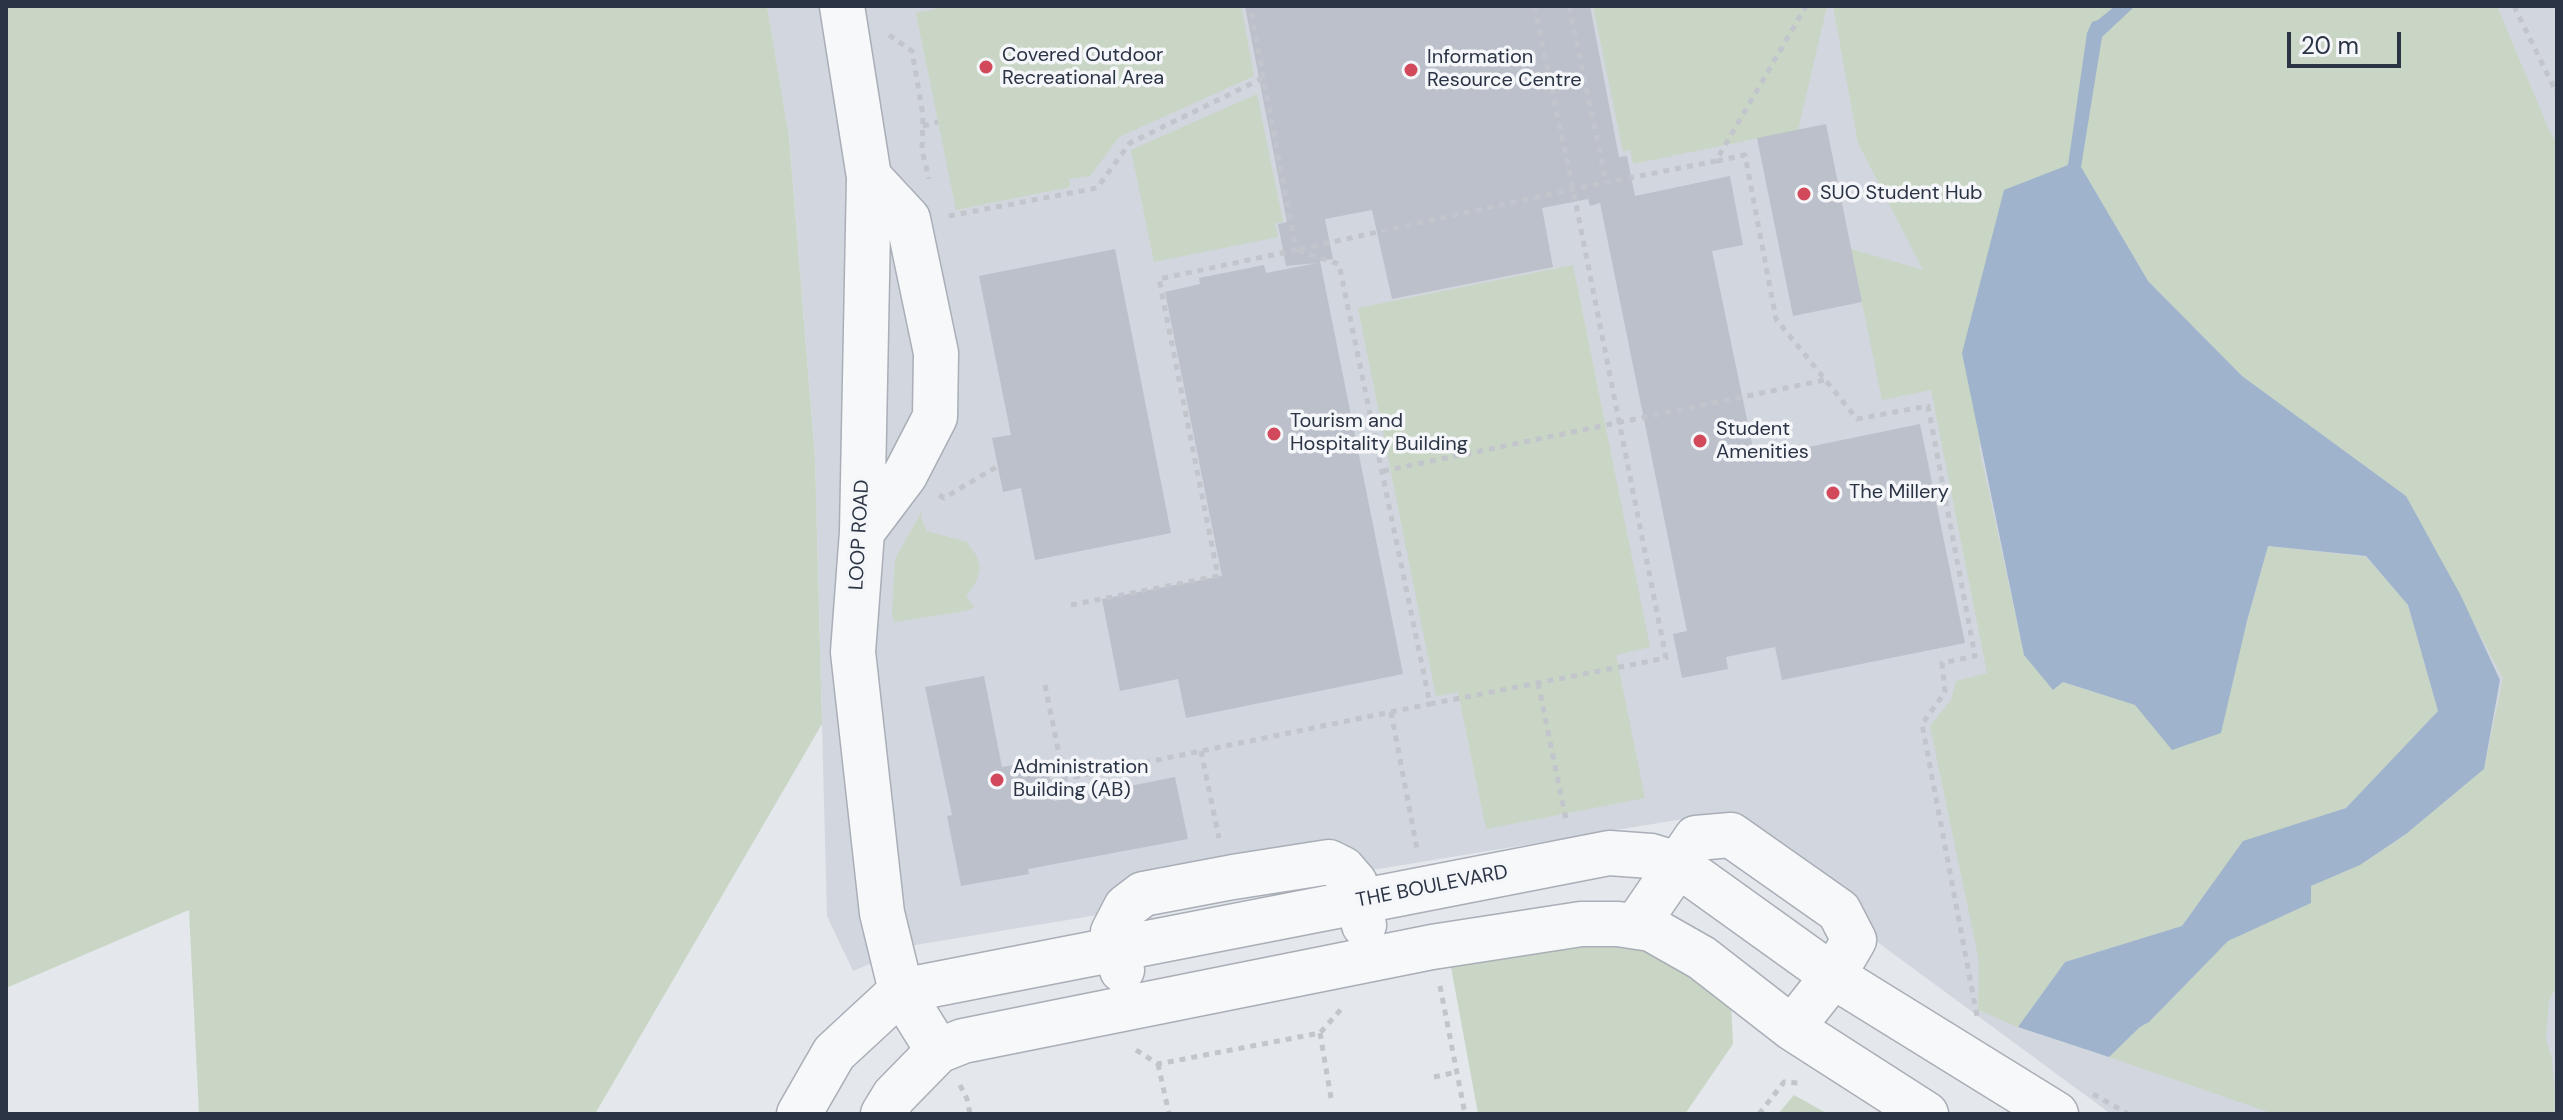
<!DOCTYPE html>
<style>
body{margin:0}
#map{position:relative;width:2563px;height:1120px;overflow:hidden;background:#e4e7ec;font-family:"DM Sans",sans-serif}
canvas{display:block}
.frame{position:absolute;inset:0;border:8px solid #2b3445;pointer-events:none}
.scale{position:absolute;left:2287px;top:32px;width:114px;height:36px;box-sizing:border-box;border:4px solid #2b3445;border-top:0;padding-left:10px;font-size:24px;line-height:28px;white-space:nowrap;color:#2b3445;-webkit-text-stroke:6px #f4f6f9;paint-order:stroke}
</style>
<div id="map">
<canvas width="2563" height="1120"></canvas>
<div class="frame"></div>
<div class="scale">20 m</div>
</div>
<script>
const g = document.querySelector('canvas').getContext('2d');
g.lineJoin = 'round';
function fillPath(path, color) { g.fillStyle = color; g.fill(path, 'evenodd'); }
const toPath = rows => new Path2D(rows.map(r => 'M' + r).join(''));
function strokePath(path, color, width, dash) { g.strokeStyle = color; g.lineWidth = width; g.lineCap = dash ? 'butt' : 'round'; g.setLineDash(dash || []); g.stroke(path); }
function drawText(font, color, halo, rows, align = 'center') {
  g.font = font + ' "DM Sans",sans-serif'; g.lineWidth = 7; g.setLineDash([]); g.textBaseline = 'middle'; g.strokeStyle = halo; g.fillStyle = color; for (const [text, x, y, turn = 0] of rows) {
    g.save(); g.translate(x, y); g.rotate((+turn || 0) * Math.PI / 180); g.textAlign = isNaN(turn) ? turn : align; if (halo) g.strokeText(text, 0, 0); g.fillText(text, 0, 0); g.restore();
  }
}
fillPath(toPath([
 [767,6,2557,6,2557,1114,2111,1114,1861,930,1683,819,915,945,853,971,827,916,815,458,789,137]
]), '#d2d6de');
fillPath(toPath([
 [6,6,767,6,789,137,815,458,822,724,595,1114,199,1114,189,910,6,988],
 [949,6,1241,6,1254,76,1119,137,1090,176,1069,179,1070,187,956,210,916,13],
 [1593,6,1827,6,1798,130,1633,164,1630,150,1623,151],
 [1833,6,2497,6,2549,130,2557,144,2557,986,2549,1000,2546,1039,2552,1060,2557,1114,2274,1114,2109,1057,2140,1027,2149,1022,2228,941,2310,903,2311,886,2360,865,2401,838,2484,769,2503,678,2406,496,2242,376,2148,281,2078,162,1979,447,2024,655,2063,682,2135,705,2246,626,2268,546,2366,557,2408,605,2438,711,2346,808,2243,842,2182,926,2065,962,2018,1027,1978,1010,1979,961,1930,726,1951,700,1956,681,1987,673,1931,390,1882,400,1851,249,1923,270,1858,143],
 [1257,94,1283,222,1275,223,1278,237,1154,262,1131,150],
 [1573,265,1650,647,1616,655,1645,798,1486,829,1458,692,1436,696,1358,308],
 [922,511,921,517,926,531,967,542,976,555,980,568,976,582,966,597,974,607,966,611,894,622,892,614,895,559],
 [1614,941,1672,959,1731,1002,1733,1044,1685,1114,1478,1114,1451,967,1507,955],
 [1794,1095,1828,1114,1778,1114]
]), '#c9d6c5');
fillPath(toPath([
 [2115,6,2135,6,2102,37,2081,167,2148,281,2242,376,2406,496,2461,596,2500,680,2484,769,2406,834,2360,865,2311,886,2311,903,2228,941,2149,1022,2140,1027,2109,1057,2018,1027,2065,962,2182,926,2243,841,2346,808,2438,711,2408,605,2366,556,2268,546,2247,621,2221,733,2172,750,2135,705,2063,682,2053,690,2024,655,1962,353,2004,190,2068,165,2087,33,2092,22,2098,20]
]), '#9fb4cc');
fillPath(toPath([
 [1245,6,1590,6,1619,157,1627,156,1635,196,1730,176,1743,245,1712,251,1755,458,1920,424,1965,643,1782,680,1775,647,1726,657,1728,669,1682,678,1673,634,1687,631,1600,203,1590,206,1588,199,1542,208,1553,267,1392,299,1372,210,1325,219,1333,259,1320,261,1403,674,1186,718,1178,679,1120,691,1102,599,1222,576,1165,292,1200,284,1199,278,1264,265,1266,273,1317,263,1286,266,1278,224,1287,222],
 [1826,124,1862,302,1793,316,1757,138],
 [1115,249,1171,533,1035,560,1021,488,1003,492,992,438,1011,435,979,276],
 [984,676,1002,767,1046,759,1054,801,1175,777,1188,839,1028,869,1029,874,961,886,947,816,952,815,925,687]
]), '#bbc0ca');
const minor = toPath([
 [842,6,869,177,862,532,853,652,882,913,901,991,938,1051],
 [862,532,905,475,935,417,936,353,908,219,869,177],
 [1636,926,1696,838,1731,835,1839,911,1854,940,1833,976,1792,1028],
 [1122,970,1113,932,1126,907,1143,894,1233,877,1329,862,1343,869,1355,883,1364,925],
 [799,1114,834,1053,901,991,1609,853,1651,856,1677,864,1833,976,2056,1114],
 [883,1114,894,1096,938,1051,963,1041,1432,947,1581,924,1618,924,1651,929,1702,958,1792,1028,1926,1114]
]);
strokePath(minor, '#a9aeb7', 47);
strokePath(toPath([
 [1534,6,1573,189,1666,658,1430,704,1339,264,1296,250,1573,189,1716,161,1806,6],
 [1569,6,1606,182],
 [2514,6,2557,94],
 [889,35,912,51,923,115,922,150,929,179],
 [923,126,938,122],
 [1717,161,1745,155,1776,319,1857,419,1928,406,1975,656,1942,663,1945,692,1922,724,1977,1016],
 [949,216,1097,188,1130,143,1263,78],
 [1383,471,1825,380],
 [939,495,944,498,998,466],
 [1071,605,1218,576,1159,279,1296,250,1250,6],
 [1538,683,1566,819],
 [1045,685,1064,779],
 [1391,712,1417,849],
 [1201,751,1219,838],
 [1050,782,1430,704],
 [1440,986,1465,1114],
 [1320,1033,1331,1098],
 [1136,1050,1158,1064,1320,1033,1343,1007],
 [1158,1064,1169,1114],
 [1434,1077,1457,1072],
 [960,1085,967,1099,970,1114],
 [2093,1094,2128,1114],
 [1759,1114,1784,1082,1798,1083]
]), '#c2c5cb', 5, [6, 6]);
strokePath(minor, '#f7f8fa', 44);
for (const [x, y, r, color] of [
 [986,67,8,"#d1495b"],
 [1411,70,8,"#d1495b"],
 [1804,194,8,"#d1495b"],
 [1274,434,8,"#d1495b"],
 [1700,441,8,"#d1495b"],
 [1833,493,8,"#d1495b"],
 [997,780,8,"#d1495b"]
]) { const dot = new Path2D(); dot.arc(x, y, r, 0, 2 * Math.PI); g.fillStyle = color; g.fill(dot); strokePath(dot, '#f4f6f9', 3); }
drawText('20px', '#2b3445', '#f4f6f9', [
 ["Covered Outdoor",1002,56],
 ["Recreational Area",1002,79],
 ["Information",1427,58],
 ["Resource Centre",1427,81],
 ["SUO Student Hub",1820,194],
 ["Tourism and",1290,422],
 ["Hospitality Building",1290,445],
 ["Student",1716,430],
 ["Amenities",1716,453],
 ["The Millery",1849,493],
 ["Administration",1013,768],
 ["Building (AB)",1013,791]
], 'left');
drawText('20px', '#2b3445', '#f4f6f9', [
 ["LOOP ROAD",860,535,-87],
 ["THE BOULEVARD",1432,887,-11]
]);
</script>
